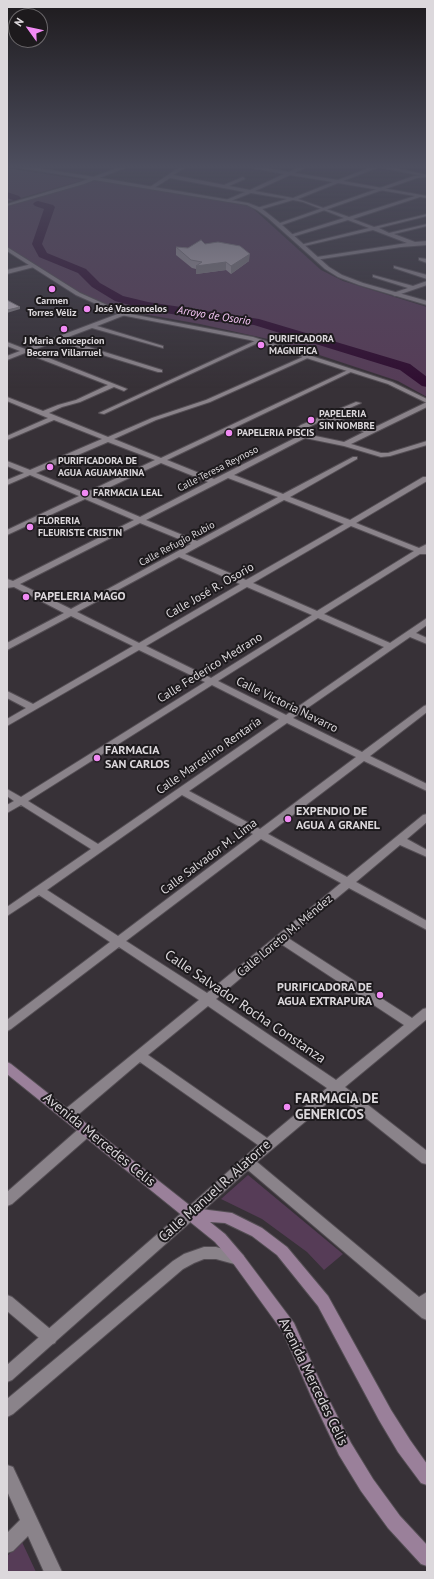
<!DOCTYPE html>
<meta charset="utf-8">
<style>
body{margin:0}
#map{position:relative;width:434px;height:1579px;overflow:hidden;background:#373137;font-family:"PT Sans",sans-serif}
canvas{display:block}
.frame{position:absolute;inset:0;border:8px solid #dcd8dc;pointer-events:none}
.north{position:absolute;left:8px;top:8px;width:40px;height:40px;box-sizing:border-box;background:#1d1a1d;border:1px solid #696669;border-radius:50%;rotate:303deg;font-size:11px;font-weight:700;line-height:16px;text-align:center;color:#dcd8dc}
.north::after{content:'';display:block;margin:auto;width:14px;height:18px;background:#f18af4;clip-path:polygon(50% 0,100% 100%,50% 72%,0 100%)}
</style>
<div id="map">
<canvas width="434" height="1579"></canvas>
<div class="frame"></div>
<div class="north">N</div>
</div>
<script>
const g = document.querySelector('canvas').getContext('2d');
g.lineJoin = 'round';
function fillPath(path, color) { g.fillStyle = color; g.fill(path, 'evenodd'); }
const toPath = rows => new Path2D(rows.map(r => 'M' + r).join(''));
function strokePath(path, color, width, dash) { g.strokeStyle = color; g.lineWidth = width; g.lineCap = dash ? 'butt' : 'round'; g.setLineDash(dash || []); g.stroke(path); }
function drawText(font, color, halo, rows, align = 'center') {
  g.font = font + ' "PT Sans",sans-serif'; g.lineWidth = 4; g.setLineDash([]); g.textBaseline = 'middle'; g.strokeStyle = halo; g.fillStyle = color; for (const [text, x, y, turn = 0] of rows) {
    g.save(); g.translate(x, y); g.rotate((+turn || 0) * Math.PI / 180); g.textAlign = isNaN(turn) ? turn : align; if (halo) g.strokeText(text, 0, 0); g.fillText(text, 0, 0); g.restore();
  }
}
fillPath(toPath([
 [7,168,84,180,7,202],
 [101,179,248,204,321,270,343,281,427,307,427,397,398,381,277,341,200,324,132,312,86,298,7,251,7,206],
 [248,1175,343,1254,324,1270,307,1252,262,1219,221,1199],
 [22,1542,36,1572,7,1572,7,1556]
]), '#563c57');
fillPath(toPath([
 [7,192,19,196,21,198,16,201,7,198,7,192],
 [38,201,53,205,55,207,42,244,47,253,86,269,100,283,123,296,148,302,259,319,410,364,427,377,427,387,422,386,400,370,254,325,219,322,148,310,115,301,92,287,78,273,39,257,32,244,44,209,35,206,33,204,35,202,38,201]
]), '#2f0d30');
const minor = toPath([
 [120,167,127,167,84,184,7,206,7,204,80,182,120,167],
 [180,167,186,167,173,175,224,185,243,177,245,179,229,186,250,190,284,174,248,167,260,167,289,172,300,167,306,167,294,173,338,180,372,167,379,167,343,181,427,196,427,198,420,197,353,219,374,227,427,214,427,216,379,228,389,233,427,224,427,226,394,234,415,242,427,241,427,245,401,247,315,260,315,258,317,257,407,243,373,230,300,247,300,245,369,228,348,220,292,237,290,235,344,218,303,202,293,200,259,210,257,208,287,199,251,193,228,202,226,200,245,192,170,178,154,188,150,187,180,167],
 [290,175,333,182,293,198,255,191,290,175],
 [338,183,415,196,349,217,298,199,338,183],
 [379,167,390,167,427,175,427,177,379,167],
 [419,258,427,259,427,263,419,260,419,258],
 [32,264,35,266,34,267,7,274,7,270,32,264],
 [394,266,427,275,427,279,394,268,394,266],
 [373,275,413,286,427,281,427,285,395,296,393,295,393,293,408,288,373,277,373,275],
 [123,312,126,314,125,315,97,326,163,346,163,348,92,328,63,339,162,370,162,372,158,372,57,341,31,351,127,389,124,391,114,387,80,402,62,407,49,413,108,437,152,418,206,400,305,356,310,357,210,402,156,420,114,439,161,458,348,370,353,371,167,460,214,479,299,436,295,433,294,430,301,425,356,402,361,403,332,416,369,430,427,402,427,407,351,444,381,453,388,453,427,441,427,445,390,456,381,457,344,446,305,438,234,475,283,494,353,457,357,457,357,459,290,497,350,520,423,477,427,477,427,481,356,523,419,548,427,544,426,554,420,554,324,614,390,643,427,618,427,625,416,633,427,638,427,644,410,637,293,718,362,752,424,706,427,705,427,712,370,756,427,784,427,791,364,761,268,834,347,877,423,815,427,814,427,822,407,839,427,850,427,857,400,845,356,882,427,921,427,930,349,888,288,938,412,1018,423,1009,427,1008,427,1019,345,1087,427,1151,427,1164,422,1163,337,1095,257,1162,419,1297,427,1292,427,1320,422,1318,248,1170,195,1218,190,1220,185,1218,183,1214,185,1210,258,1145,140,1062,73,1119,68,1120,63,1119,62,1115,63,1111,199,1000,119,947,11,1029,7,1031,7,1020,110,942,39,895,7,916,7,907,91,849,21,805,7,813,7,805,14,801,7,796,7,789,21,797,205,682,139,650,7,726,7,719,26,708,7,698,7,691,33,704,133,646,71,616,7,650,7,643,64,613,14,587,7,588,7,579,13,581,134,520,85,499,7,535,7,530,79,496,30,475,7,485,7,480,24,473,7,466,7,461,30,470,102,439,54,420,7,440,7,436,48,418,7,401,7,397,43,411,58,405,76,400,108,385,25,353,7,360,7,356,20,351,7,346,7,342,25,349,123,312],
 [326,419,364,432,344,442,306,434,300,431,326,419],
 [108,442,155,460,85,493,36,473,108,442],
 [161,463,208,482,140,517,91,496,161,463],
 [228,478,278,497,197,541,146,520,228,478],
 [284,500,344,524,246,580,185,554,284,500],
 [140,523,191,544,71,609,20,584,140,523],
 [351,526,414,551,317,611,253,583,351,526],
 [179,557,240,584,139,643,77,612,179,557],
 [247,587,312,615,211,678,146,646,247,587],
 [318,618,384,647,286,715,218,681,318,618],
 [212,685,279,719,98,844,28,801,212,685],
 [287,723,356,757,260,829,189,791,287,723],
 [182,795,253,834,118,936,47,890,182,795],
 [261,839,341,883,207,993,126,941,261,839],
 [281,944,404,1025,336,1080,216,999,281,944],
 [208,1006,327,1088,267,1138,148,1055,208,1006],
 [257,340,262,341,104,414,99,413,257,340],
 [87,1125,92,1126,94,1130,92,1134,12,1204,7,1206,7,1192,82,1126,87,1125],
 [204,1247,216,1247,238,1253,243,1255,245,1259,243,1263,238,1265,216,1259,204,1259,194,1263,183,1269,13,1414,7,1417,7,1399,173,1261,184,1254,204,1247],
 [7,1295,12,1297,55,1333,57,1338,55,1343,50,1345,45,1343,7,1311,7,1295],
 [7,1465,13,1467,62,1572,44,1572,28,1536,13,1551,7,1553,7,1533,20,1520,7,1491,7,1465]
]);
const tertiary = toPath([
 [15,167,29,167,101,178,248,203,261,208,280,223,414,176,427,175,427,177,417,178,282,225,329,267,342,275,363,283,427,301,427,305,359,285,338,277,325,269,268,218,257,210,247,205,15,167],
 [7,247,80,293,125,313,253,337,392,382,427,399,427,403,388,384,250,340,121,315,76,295,7,251,7,247],
 [190,1208,195,1210,197,1214,195,1218,12,1380,7,1382,7,1365,185,1210,190,1208]
]);
const secondary = toPath([
 [7,1062,11,1064,193,1208,232,1213,262,1228,287,1247,328,1296,391,1410,410,1440,427,1464,427,1485,421,1483,398,1452,379,1420,318,1306,277,1255,252,1236,225,1223,210,1222,225,1234,243,1255,294,1323,322,1386,351,1443,373,1479,400,1516,427,1545,427,1566,421,1564,388,1528,361,1491,339,1455,311,1396,283,1332,233,1263,215,1242,7,1074,7,1062]
]);
strokePath(minor, '#544e54', 2);
strokePath(tertiary, '#544e54', 2);
strokePath(secondary, '#544e54', 2);
fillPath(minor, '#8a838a');
fillPath(tertiary, '#8a838a');
fillPath(secondary, '#9a809a');
fillPath(toPath([
 [205,244,249,261,231,274,226,270,196,274,196,269,192,268,176,255,176,247,188,248]
]), '#9a939a');
fillPath(toPath([
 [250,254,249,261,231,274,231,266],
 [226,262,226,270,196,274,196,266],
 [20,307,20,309,7,313,7,310]
]), '#7d787d');
const building = toPath([
 [201,240,205,244,218,242,240,246,250,254,231,266,226,262,196,266,202,262,191,260,176,247,188,248,201,240],
 [7,300,20,307,7,310,7,300]
]);
fillPath(building, '#b3abb3');
strokePath(building, '#7d787d', 1);
const sky = g.createLinearGradient(0, 0, 0, 388);
sky.addColorStop(0, '#1e1b1e');
sky.addColorStop(0.43, '#4d4e5e');
sky.addColorStop(1, '#4d4e5e00');
g.fillStyle = sky;
g.fillRect(0, 0, 434, 388);
for (const [x, y, r, color] of [
 [52,289,4,"#f18af4"],
 [87,309,4,"#f18af4"],
 [64,329,4,"#f18af4"],
 [261,345,4,"#f18af4"],
 [311,420,4,"#f18af4"],
 [229,433,4,"#f18af4"],
 [50,467,4,"#f18af4"],
 [85,493,4,"#f18af4"],
 [30,527,4,"#f18af4"],
 [26,597,4,"#f18af4"],
 [97,758,4,"#f18af4"],
 [288,819,4,"#f18af4"],
 [380,995,4,"#f18af4"],
 [287,1107,4,"#f18af4"]
]) { const dot = new Path2D(); dot.arc(x, y, r, 0, 2 * Math.PI); g.fillStyle = color; g.fill(dot); strokePath(dot, '#1d1a1d', 1.5); }
drawText('bold 10px', '#dcd8dc', '#1d1a1d', [
 ["Carmen",52,301,"center"],
 ["Torres Véliz",52,313,"center"],
 ["José Vasconcelos",95,309],
 ["PURIFICADORA",269,339],
 ["MAGNIFICA",269,351],
 ["J Maria Concepcion",64,341,"center"],
 ["Becerra Villarruel",64,353,"center"],
 ["PAPELERIA",319,414],
 ["SIN NOMBRE",319,426],
 ["PAPELERIA PISCIS",237,433],
 ["PURIFICADORA DE",58,461],
 ["AGUA AGUAMARINA",58,473],
 ["FARMACIA LEAL",93,493],
 ["FLORERIA",38,521],
 ["FLEURISTE CRISTIN",38,533]
], 'left');
drawText('10px', '#dcd8dc', '#1d1a1d', [
 ["Calle Teresa Reynoso",218,469,-27],
 ["Calle Refugio Rubio",177,544,-28]
]);
drawText('italic 11px', '#fac9fa', '#1d1a1d', [
 ["Arroyo de Osorio",214,316,9]
]);
drawText('12px', '#dcd8dc', '#1d1a1d', [
 ["Calle José R. Osorio",210,591,-30],
 ["Calle Federico Medrano",210,668,-32],
 ["Calle Victoria Navarro",287,705,26],
 ["Calle Marcelino Rentaría",209,756,-35],
 ["Calle Salvador M. Lima",209,857,-37],
 ["Calle Loreto M. Méndez",285,936,-40]
]);
drawText('bold 12px', '#dcd8dc', '#1d1a1d', [
 ["PAPELERIA MAGO",34,597],
 ["FARMACIA",105,751],
 ["SAN CARLOS",105,765],
 ["EXPENDIO DE",296,812],
 ["AGUA A GRANEL",296,826],
 ["PURIFICADORA DE",372,988,"right"],
 ["AGUA EXTRAPURA",372,1002,"right"]
], 'left');
drawText('14px', '#dcd8dc', '#1d1a1d', [
 ["Calle Salvador Rocha Constanza",245,1007,34],
 ["Avenida Mercedes Celis",99,1140,39],
 ["Calle Manuel R. Alatorre",215,1191,-42],
 ["Avenida Mercedes Celis",313,1382,64]
]);
drawText('bold 14px', '#dcd8dc', '#1d1a1d', [
 ["FARMACIA DE",295,1099],
 ["GENERICOS",295,1115]
], 'left');
</script>
